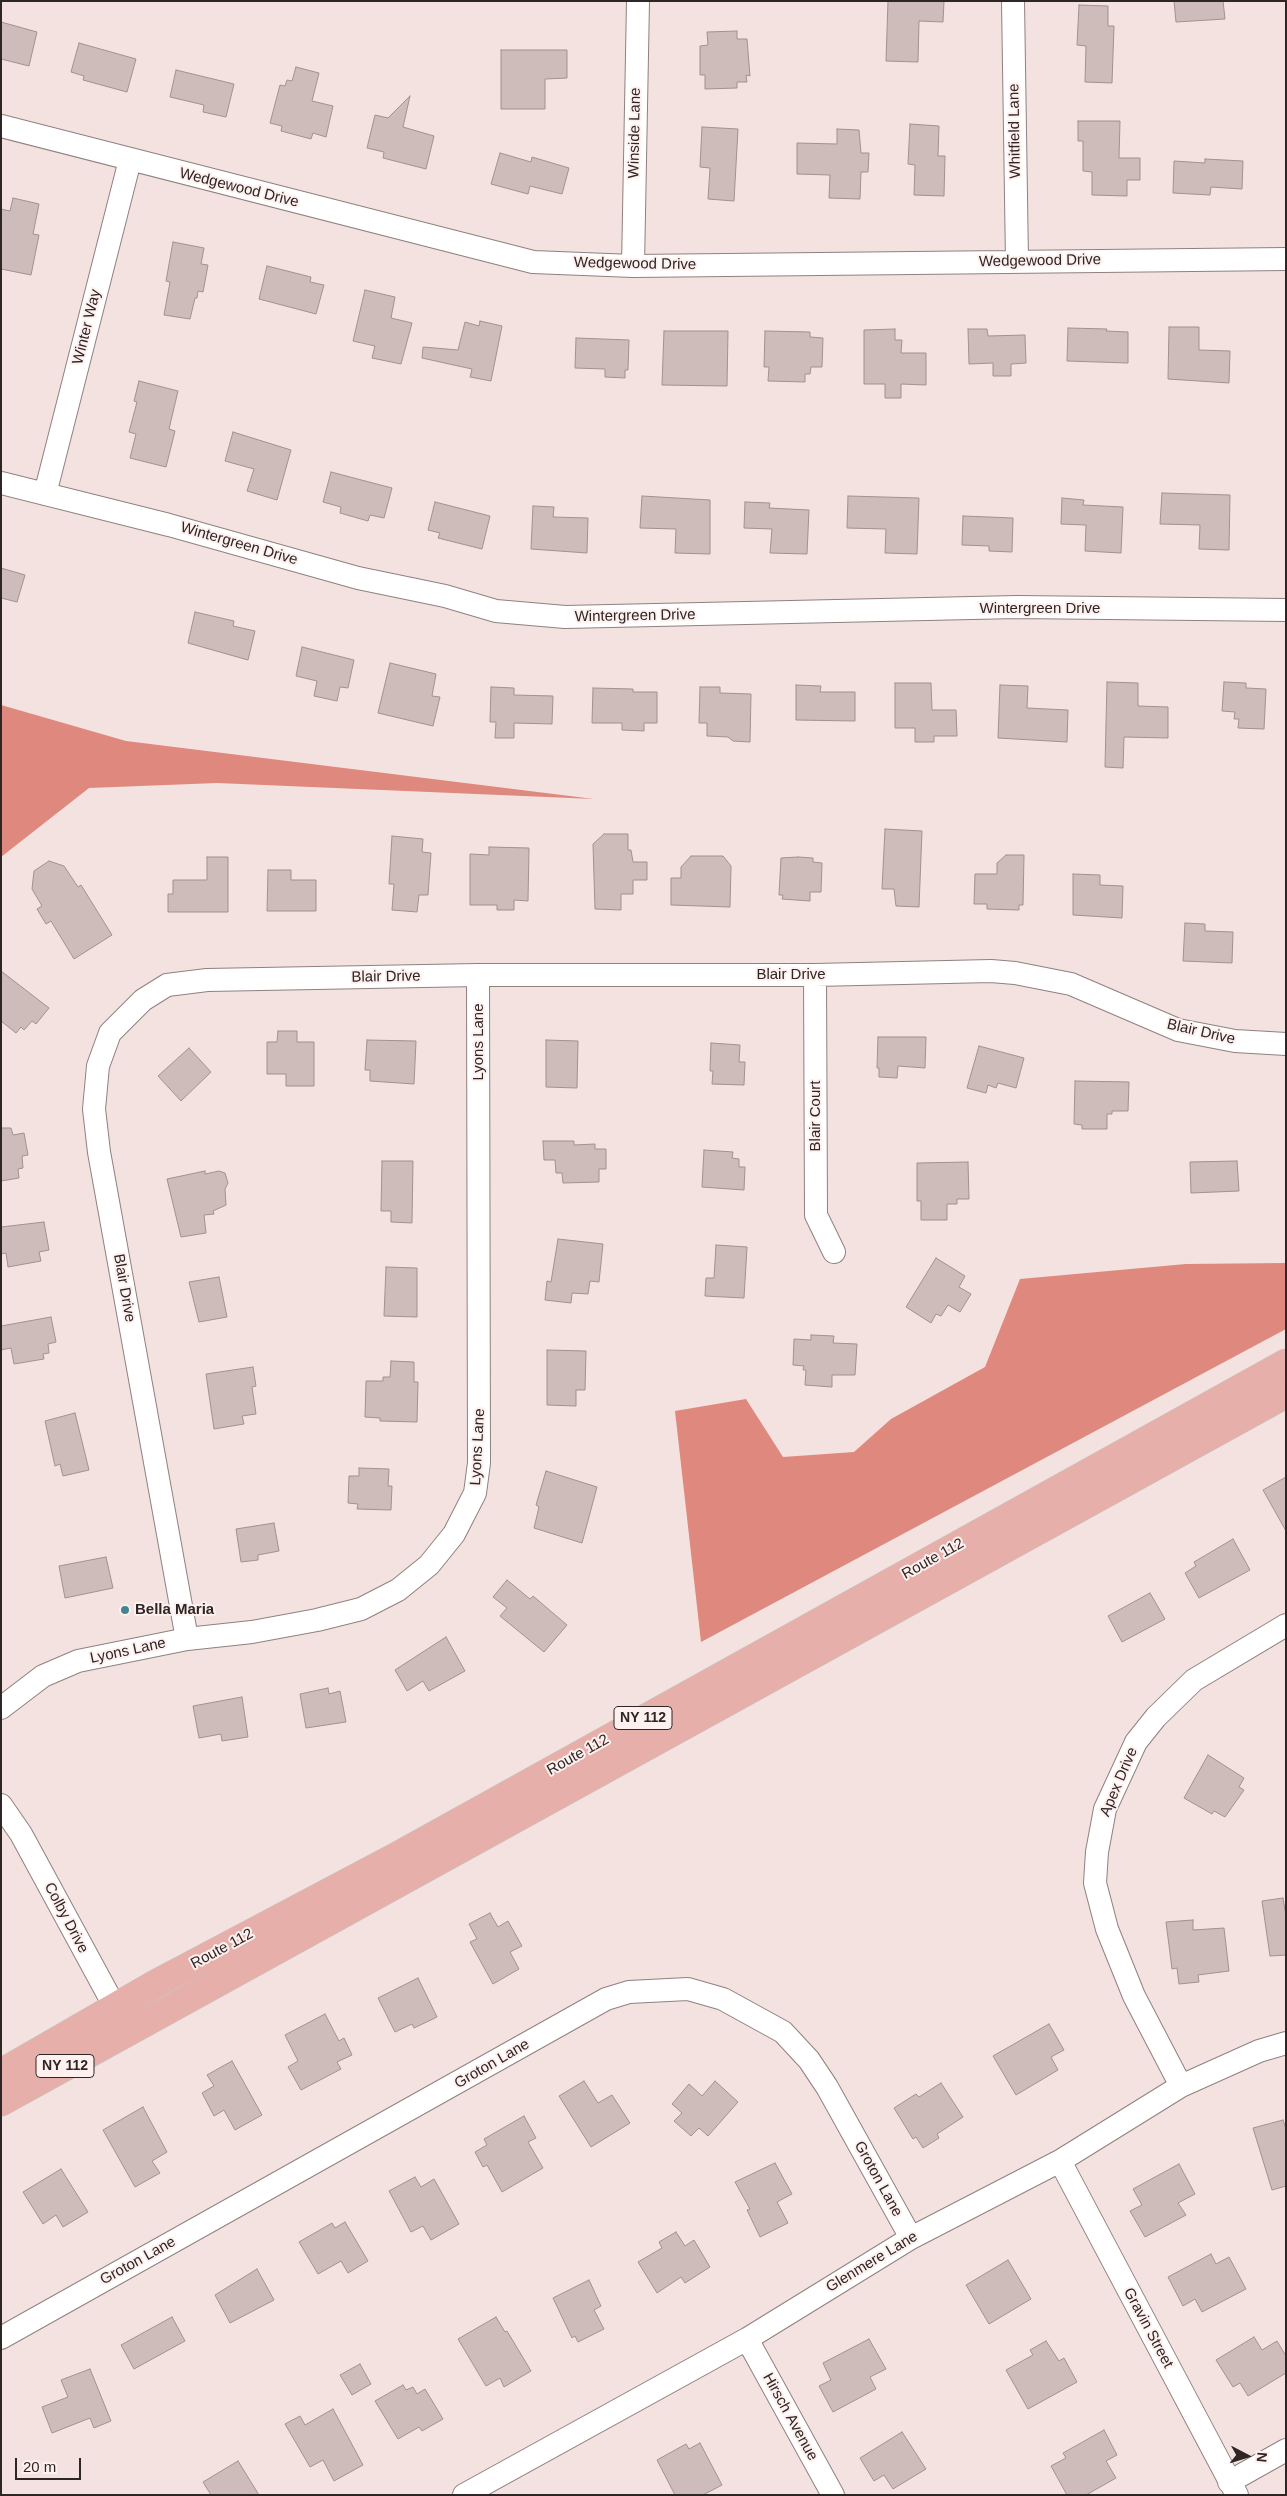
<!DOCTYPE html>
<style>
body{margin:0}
#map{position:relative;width:1287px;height:2496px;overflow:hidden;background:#f3e2df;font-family:Arial,sans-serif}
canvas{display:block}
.frame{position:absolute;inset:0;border:2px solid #2d2625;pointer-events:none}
.north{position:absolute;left:1222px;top:2431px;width:50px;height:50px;-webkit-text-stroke:4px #fef0ee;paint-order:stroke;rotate:95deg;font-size:14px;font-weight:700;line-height:20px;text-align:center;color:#2d2625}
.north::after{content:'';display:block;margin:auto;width:18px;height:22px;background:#2d2625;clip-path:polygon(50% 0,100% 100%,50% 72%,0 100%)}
.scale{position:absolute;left:15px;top:2458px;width:66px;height:22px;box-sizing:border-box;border:2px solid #2d2625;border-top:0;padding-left:6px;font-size:15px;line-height:18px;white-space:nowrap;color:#2d2625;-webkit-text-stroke:4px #fef0ee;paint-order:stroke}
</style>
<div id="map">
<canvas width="1287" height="2496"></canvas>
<div class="frame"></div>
<div class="north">N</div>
<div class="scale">20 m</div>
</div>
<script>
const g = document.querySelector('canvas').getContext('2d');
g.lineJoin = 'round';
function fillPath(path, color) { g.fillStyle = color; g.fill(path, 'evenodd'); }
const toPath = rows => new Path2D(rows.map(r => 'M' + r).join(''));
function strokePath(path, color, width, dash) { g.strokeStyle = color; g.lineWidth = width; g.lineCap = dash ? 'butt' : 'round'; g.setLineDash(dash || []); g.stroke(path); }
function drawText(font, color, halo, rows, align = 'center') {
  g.font = font + ' Arial,sans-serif'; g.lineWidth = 4; g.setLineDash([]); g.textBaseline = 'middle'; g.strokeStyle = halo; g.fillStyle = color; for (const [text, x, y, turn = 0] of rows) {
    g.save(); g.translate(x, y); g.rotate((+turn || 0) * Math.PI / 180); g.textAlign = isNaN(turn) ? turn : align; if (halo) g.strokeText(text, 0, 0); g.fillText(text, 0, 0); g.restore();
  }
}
fillPath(toPath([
 [1,705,126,741,594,799,217,783,89,788,1,857],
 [1286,1263,1286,1329,701,1642,675,1411,746,1399,783,1457,854,1452,891,1419,985,1367,1020,1279,1186,1264]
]), '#df887e');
const building = toPath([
 [888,1,944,1,943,22,919,21,918,62,886,61,888,1],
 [1174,1,1223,1,1225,19,1176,22,1174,1],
 [1079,5,1108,6,1108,26,1114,26,1112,83,1085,82,1086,46,1077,45,1079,5],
 [1,22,37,32,29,66,1,59,1,22],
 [737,31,737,39,747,39,750,76,746,75,747,82,737,82,737,88,705,89,705,75,700,75,700,46,708,45,707,32,737,31],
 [79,43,136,59,127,92,83,80,84,76,71,72,79,43],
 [501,50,567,50,567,78,545,79,545,109,501,109,501,50],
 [296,67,319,73,312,101,333,106,326,137,313,133,311,139,281,131,282,126,270,123,280,85,285,86,287,80,292,81,296,67],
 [176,70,234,84,226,117,203,112,204,105,170,97,176,70],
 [410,96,403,127,434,136,426,169,383,158,384,152,367,148,375,115,388,118,410,96],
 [1078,121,1120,121,1119,158,1140,158,1140,180,1127,180,1127,196,1092,195,1092,172,1083,171,1083,141,1078,141,1078,121],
 [910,124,939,126,938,156,945,156,944,196,914,195,915,165,908,164,910,124],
 [702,127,738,129,734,201,708,199,710,168,700,167,702,127],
 [837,129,859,130,861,153,869,153,868,172,861,172,860,199,829,198,830,175,797,174,797,143,837,144,837,129],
 [500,153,531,162,532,157,569,168,562,194,530,186,528,194,491,184,500,153],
 [1205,159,1243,161,1242,189,1211,187,1210,195,1173,193,1174,161,1205,163,1205,159],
 [13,198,39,204,33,234,39,235,31,275,1,269,1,209,10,211,13,198],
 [173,242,204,248,201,264,208,265,203,292,198,291,197,298,195,298,190,319,164,315,170,282,166,281,173,242],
 [267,266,311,277,310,282,324,285,316,314,259,299,267,266],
 [365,290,395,297,391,318,412,323,401,364,372,358,375,346,353,341,365,290],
 [480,321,502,326,491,381,470,377,472,369,422,358,423,347,458,350,465,322,479,326,480,321],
 [1169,327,1199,327,1199,350,1230,351,1229,383,1168,379,1169,327],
 [1068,328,1107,329,1106,331,1128,332,1128,363,1067,361,1068,328],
 [895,329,895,340,902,340,901,353,926,353,926,385,901,384,901,398,885,398,885,384,864,384,864,330,895,329],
 [968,329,987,329,988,336,1025,335,1026,363,1011,364,1011,376,993,376,993,363,969,364,968,329],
 [664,331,728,331,727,386,662,385,664,331],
 [765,331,810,332,810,337,823,338,822,367,811,367,810,374,805,374,805,382,768,381,769,367,764,367,765,331],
 [576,338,629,340,628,370,625,370,625,378,605,377,605,369,575,368,576,338],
 [139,381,178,391,169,429,175,431,166,467,130,458,136,434,129,432,137,402,134,401,139,381],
 [233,432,291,450,277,500,247,491,254,469,225,461,233,432],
 [331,472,392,488,384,518,370,515,368,521,340,513,341,507,323,502,331,472],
 [1162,493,1230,495,1229,550,1199,549,1200,525,1160,524,1162,493],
 [642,496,710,500,710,554,675,553,676,529,640,528,642,496],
 [848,496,919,498,917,554,885,553,886,529,847,528,848,496],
 [1062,498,1084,500,1083,505,1123,507,1121,553,1085,551,1086,525,1061,524,1062,498],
 [435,502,490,516,482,549,438,538,440,533,428,530,435,502],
 [745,502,770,503,769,508,809,510,807,554,770,553,772,529,744,528,745,502],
 [533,506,554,507,553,517,588,518,587,553,531,549,533,506],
 [963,516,1013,518,1012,552,989,551,989,546,962,545,963,516],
 [1,568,25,575,17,602,1,598,1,568],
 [195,612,234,621,233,626,255,631,248,660,188,643,195,612],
 [302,647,354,660,348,688,340,687,337,701,314,696,317,681,296,676,302,647],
 [390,663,436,674,432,696,440,697,433,726,378,713,390,663],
 [1107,682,1138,683,1138,706,1168,707,1168,738,1124,737,1123,768,1105,767,1107,682],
 [1224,682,1246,683,1246,688,1266,689,1264,729,1238,728,1239,719,1234,719,1235,712,1222,711,1224,682],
 [895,683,931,683,932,710,956,710,957,736,934,736,934,742,915,742,915,728,895,728,895,683],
 [796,685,821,686,820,692,855,692,855,721,796,720,796,685],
 [1000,685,1028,686,1027,708,1068,710,1067,742,998,738,1000,685],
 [491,687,514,688,514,695,553,696,552,724,514,723,514,738,495,738,496,722,490,722,491,687],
 [700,687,720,687,720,693,751,694,750,742,733,741,728,737,707,736,707,723,699,723,700,687],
 [593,688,633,689,633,692,657,692,657,723,644,723,644,731,622,730,622,723,592,723,593,688],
 [885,829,922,831,919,907,896,906,894,889,882,889,885,829],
 [604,834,628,834,628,850,631,850,633,862,647,862,647,880,633,880,633,894,621,894,621,910,595,909,593,844,604,834],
 [392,836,423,839,422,852,431,853,428,895,419,895,417,912,392,910,394,884,389,884,392,836],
 [489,847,529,848,528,901,514,900,514,910,497,910,497,905,470,905,470,854,489,855,489,847],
 [1006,855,1024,855,1023,905,1019,905,1019,910,987,909,987,904,974,904,975,874,997,874,997,863,1006,855],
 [691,856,723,856,731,866,730,907,671,905,671,878,681,878,681,867,691,856],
 [207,857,228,857,228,912,168,912,168,894,173,894,173,880,207,880,207,857],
 [798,857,813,858,813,862,822,863,821,892,810,892,810,901,782,899,783,895,779,895,781,858,798,857],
 [49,861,64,866,78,887,81,885,112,935,74,959,51,921,46,924,37,909,42,906,32,889,34,871,49,861],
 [268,870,291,870,291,880,316,880,316,911,267,911,268,870],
 [1073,874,1100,875,1100,885,1123,886,1122,918,1073,915,1073,874],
 [1185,923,1205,924,1205,931,1233,932,1232,963,1183,961,1185,923],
 [1,971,49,1008,36,1024,32,1021,24,1030,21,1027,16,1033,1,1021,1,971],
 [278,1031,297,1031,297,1042,314,1042,314,1086,286,1086,286,1074,267,1074,267,1042,277,1042,278,1031],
 [878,1037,926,1037,925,1068,898,1066,897,1078,879,1077,879,1068,877,1068,878,1037],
 [367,1040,416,1041,414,1084,370,1081,370,1070,365,1070,367,1040],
 [546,1040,578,1041,577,1088,546,1087,546,1040],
 [711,1043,740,1045,739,1062,745,1062,744,1085,712,1084,713,1071,710,1071,711,1043],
 [979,1046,1024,1058,1016,1088,998,1083,996,1088,988,1085,986,1093,967,1088,979,1046],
 [189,1048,211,1072,181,1101,158,1076,189,1048],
 [1075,1081,1129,1082,1128,1111,1112,1111,1112,1114,1107,1114,1107,1129,1082,1129,1082,1125,1074,1124,1075,1081],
 [1,1128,11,1128,13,1135,24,1133,28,1155,22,1156,23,1168,18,1169,19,1178,1,1181,1,1128],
 [543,1141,574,1141,574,1145,595,1144,595,1149,606,1149,606,1169,599,1169,599,1182,563,1183,562,1173,556,1173,555,1160,544,1160,543,1141],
 [704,1150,733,1152,732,1158,739,1159,739,1167,745,1167,744,1190,702,1187,704,1150],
 [382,1161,413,1161,412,1223,391,1222,391,1211,381,1211,382,1161],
 [1237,1161,1239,1191,1191,1193,1190,1162,1237,1161],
 [968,1162,969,1199,957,1199,957,1204,947,1204,947,1220,921,1220,921,1201,917,1201,917,1163,968,1162],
 [205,1171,205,1174,219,1171,225,1173,228,1183,225,1189,226,1205,213,1211,214,1214,204,1215,206,1233,181,1237,167,1179,205,1171],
 [44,1222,49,1250,39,1252,41,1261,8,1267,6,1253,1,1254,1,1227,44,1222],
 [558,1239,603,1244,599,1282,590,1281,588,1294,572,1293,571,1303,545,1300,547,1281,551,1282,558,1239],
 [716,1245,747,1247,744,1298,705,1296,706,1278,714,1278,716,1245],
 [936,1258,965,1276,959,1287,971,1294,960,1312,948,1305,941,1316,936,1314,931,1323,906,1307,936,1258],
 [386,1267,417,1268,417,1317,384,1316,386,1267],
 [219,1277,227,1317,199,1322,189,1282,219,1277],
 [51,1317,56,1342,48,1344,49,1353,43,1354,44,1359,14,1364,11,1348,1,1350,1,1326,51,1317],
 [811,1335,834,1336,833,1343,857,1344,855,1375,832,1375,832,1387,805,1385,806,1370,803,1370,804,1366,793,1365,794,1339,811,1340,811,1335],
 [547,1350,586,1351,585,1390,576,1390,576,1406,547,1405,547,1350],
 [391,1361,414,1362,414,1382,418,1382,417,1422,380,1421,380,1418,365,1417,366,1381,383,1381,383,1377,390,1377,391,1361],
 [253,1367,256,1386,252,1387,256,1414,242,1416,244,1424,214,1429,206,1374,253,1367],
 [75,1413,89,1470,63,1476,60,1464,55,1466,45,1421,75,1413],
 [359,1468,389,1469,388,1486,392,1486,391,1510,357,1509,358,1504,348,1503,349,1476,359,1476,359,1468],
 [546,1471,597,1487,582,1543,534,1528,539,1507,536,1505,546,1471],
 [1286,1477,1286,1531,1263,1490,1286,1477],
 [274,1523,279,1551,258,1555,258,1560,241,1562,236,1529,274,1523],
 [1233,1539,1250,1570,1199,1598,1185,1573,1196,1566,1194,1562,1233,1539],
 [106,1557,113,1588,65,1598,59,1566,106,1557],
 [507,1580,530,1599,533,1596,567,1625,544,1652,500,1616,507,1608,493,1597,507,1580],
 [1150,1593,1165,1619,1122,1642,1108,1616,1150,1593],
 [446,1637,465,1671,429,1691,423,1681,407,1691,395,1670,446,1637],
 [328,1688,329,1694,340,1691,346,1722,306,1728,300,1694,328,1688],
 [242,1697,248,1737,222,1741,221,1734,199,1738,193,1706,242,1697],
 [1208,1755,1244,1778,1239,1787,1244,1790,1225,1817,1214,1811,1212,1814,1184,1798,1208,1755],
 [1283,1898,1286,1916,1286,1955,1270,1956,1262,1901,1283,1898],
 [490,1913,498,1927,508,1921,522,1946,510,1952,519,1969,493,1984,470,1942,477,1939,469,1924,490,1913],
 [1193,1920,1193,1930,1224,1928,1229,1971,1198,1975,1199,1982,1179,1984,1177,1968,1172,1969,1166,1922,1193,1920],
 [418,1978,437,2017,414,2028,412,2024,395,2032,378,1998,418,1978],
 [325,2014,339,2041,344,2038,352,2055,337,2062,341,2069,301,2090,288,2067,298,2061,285,2035,325,2014],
 [1049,2024,1064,2050,1051,2057,1058,2070,1016,2095,993,2056,1049,2024],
 [232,2061,262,2115,235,2130,224,2110,214,2116,202,2093,214,2086,207,2075,232,2061],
 [584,2081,598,2103,612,2095,630,2123,591,2147,559,2096,584,2081],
 [715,2081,738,2102,708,2136,699,2128,691,2136,674,2121,682,2113,672,2104,689,2084,702,2096,715,2081],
 [941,2083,963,2117,937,2134,939,2138,923,2148,916,2137,913,2139,894,2108,916,2094,919,2097,941,2083],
 [143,2107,167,2152,152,2161,160,2173,135,2187,103,2130,143,2107],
 [524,2116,536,2138,528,2142,543,2168,502,2192,487,2165,483,2167,475,2152,487,2145,484,2139,524,2116],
 [1283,2120,1286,2129,1286,2186,1272,2190,1253,2128,1283,2120],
 [775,2163,792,2194,777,2202,788,2223,760,2237,747,2210,750,2209,735,2182,775,2163],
 [1179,2164,1195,2194,1178,2203,1186,2215,1145,2237,1130,2211,1142,2205,1133,2189,1179,2164],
 [61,2169,88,2212,63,2227,56,2215,43,2224,23,2192,61,2169],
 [415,2177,421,2187,434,2179,459,2224,431,2240,423,2226,411,2232,389,2191,415,2177],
 [345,2222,368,2261,348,2273,341,2261,318,2274,299,2242,332,2223,335,2228,345,2222],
 [676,2232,685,2246,694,2240,710,2267,685,2283,681,2277,657,2293,638,2262,662,2248,659,2242,676,2232],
 [1211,2254,1216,2264,1229,2257,1246,2289,1202,2312,1195,2299,1183,2306,1168,2277,1211,2254],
 [1008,2260,1031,2299,989,2324,966,2285,1008,2260],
 [257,2269,274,2300,230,2323,215,2295,257,2269],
 [589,2280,601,2306,594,2310,604,2329,578,2342,575,2336,572,2338,553,2298,589,2280],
 [172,2317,185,2341,134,2369,121,2345,172,2317],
 [496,2317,505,2332,507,2331,531,2371,504,2387,500,2378,486,2386,458,2339,496,2317],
 [1254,2337,1262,2350,1277,2341,1286,2356,1286,2373,1248,2396,1240,2383,1233,2387,1216,2360,1254,2337],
 [869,2339,886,2369,870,2377,876,2389,833,2412,819,2386,831,2380,823,2363,869,2339],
 [1046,2341,1059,2361,1064,2358,1077,2382,1028,2409,1006,2370,1033,2355,1030,2350,1046,2341],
 [360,2364,371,2384,352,2395,340,2375,360,2364],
 [90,2369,111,2421,94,2428,90,2418,52,2433,42,2407,68,2397,61,2380,90,2369],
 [403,2385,406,2390,413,2387,417,2394,425,2389,443,2419,422,2431,419,2427,398,2439,375,2401,403,2385],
 [333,2409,363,2465,334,2481,323,2460,310,2467,285,2424,300,2416,305,2425,333,2409],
 [1104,2430,1117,2455,1106,2461,1116,2478,1086,2495,1067,2495,1051,2466,1066,2458,1063,2453,1104,2430],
 [902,2432,926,2469,893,2489,884,2475,874,2481,860,2458,902,2432],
 [700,2443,722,2485,703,2495,675,2495,657,2460,686,2444,689,2449,700,2443],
 [238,2461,259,2495,211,2495,203,2482,238,2461]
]);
fillPath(building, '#cdbcb9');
strokePath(building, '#a1918f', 1);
const minor = toPath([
 [1013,1,1017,262],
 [1,126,533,262,633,266,1286,259],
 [633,266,638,1],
 [1,483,169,525,358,578,445,596,496,611,565,617,1017,607,1286,610],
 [45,494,130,160],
 [815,975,816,1215,834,1252],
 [187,1639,99,1152,94,1109,98,1066,110,1033,143,1000,167,985,207,980,478,975,815,975,991,971,1015,973,1071,984,1178,1030,1235,1041,1286,1044],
 [1,1708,43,1676,78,1661,187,1639,252,1632,317,1620,361,1609,398,1590,429,1565,454,1534,475,1493,479,1463,478,975],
 [1,1805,21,1834,123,2022],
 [1181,2086,1134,1996,1107,1929,1095,1883,1097,1852,1105,1809,1136,1742,1156,1717,1194,1680,1286,1625],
 [1060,2161,1237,2495],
 [1,2338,606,1999,629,1992,688,1989,723,1999,783,2032,809,2060,827,2087,911,2238],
 [747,2339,833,2495],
 [1229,2482,1286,2450],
 [464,2495,747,2339,911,2238,1060,2161,1181,2086,1259,2051,1286,2043]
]);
const primary = toPath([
 [1,2073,157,1983,397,1856,1286,1363],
 [1,2102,1286,1394]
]);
strokePath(minor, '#90817f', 24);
strokePath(primary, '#c8c7c6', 29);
strokePath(minor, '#fff', 22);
strokePath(primary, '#e6afa9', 28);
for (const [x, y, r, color] of [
 [125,1610,5,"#408690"]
]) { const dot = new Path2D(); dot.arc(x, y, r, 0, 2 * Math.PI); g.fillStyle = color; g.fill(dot); strokePath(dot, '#fef0ee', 2); }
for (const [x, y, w] of [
 [643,1718,58],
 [65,2066,58]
]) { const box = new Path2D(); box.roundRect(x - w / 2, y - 11.5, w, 23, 4); g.fillStyle = '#fef0ee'; g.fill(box); strokePath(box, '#2d2625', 1); }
drawText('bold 14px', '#2d2625', null, [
 ["NY 112",643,1718],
 ["NY 112",65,2066]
]);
drawText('15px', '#2d2625', '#fef0ee', [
 ["Whitfield Lane",1015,131,-91],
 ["Winside Lane",635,133,-89],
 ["Wedgewood Drive",239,188,14],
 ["Wedgewood Drive",1040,261,-1],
 ["Wedgewood Drive",635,264,1],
 ["Winter Way",87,327,-76],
 ["Wintergreen Drive",239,544,16],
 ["Wintergreen Drive",1040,609],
 ["Wintergreen Drive",635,616,-1],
 ["Blair Drive",791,975],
 ["Blair Drive",386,977,-1],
 ["Blair Drive",1201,1032,13],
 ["Lyons Lane",479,1042,-90],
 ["Blair Court",816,1116,-90],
 ["Blair Drive",124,1288,80],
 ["Lyons Lane",478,1447,-87],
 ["Route 112",933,1559,-29],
 ["Lyons Lane",128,1651,-12],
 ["Route 112",578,1755,-29],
 ["Apex Drive",1119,1782,-67],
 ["Colby Drive",66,1918,62],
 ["Route 112",222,1949,-28],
 ["Groton Lane",492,2064,-30],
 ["Groton Lane",878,2179,61],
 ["Groton Lane",138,2261,-29],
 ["Glenmere Lane",872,2262,-31],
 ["Gravin Street",1148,2328,62],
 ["Hirsch Avenue",790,2417,61]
]);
drawText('bold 15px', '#2d2625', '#fef0ee', [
 ["Bella Maria",135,1610]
], 'left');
</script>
